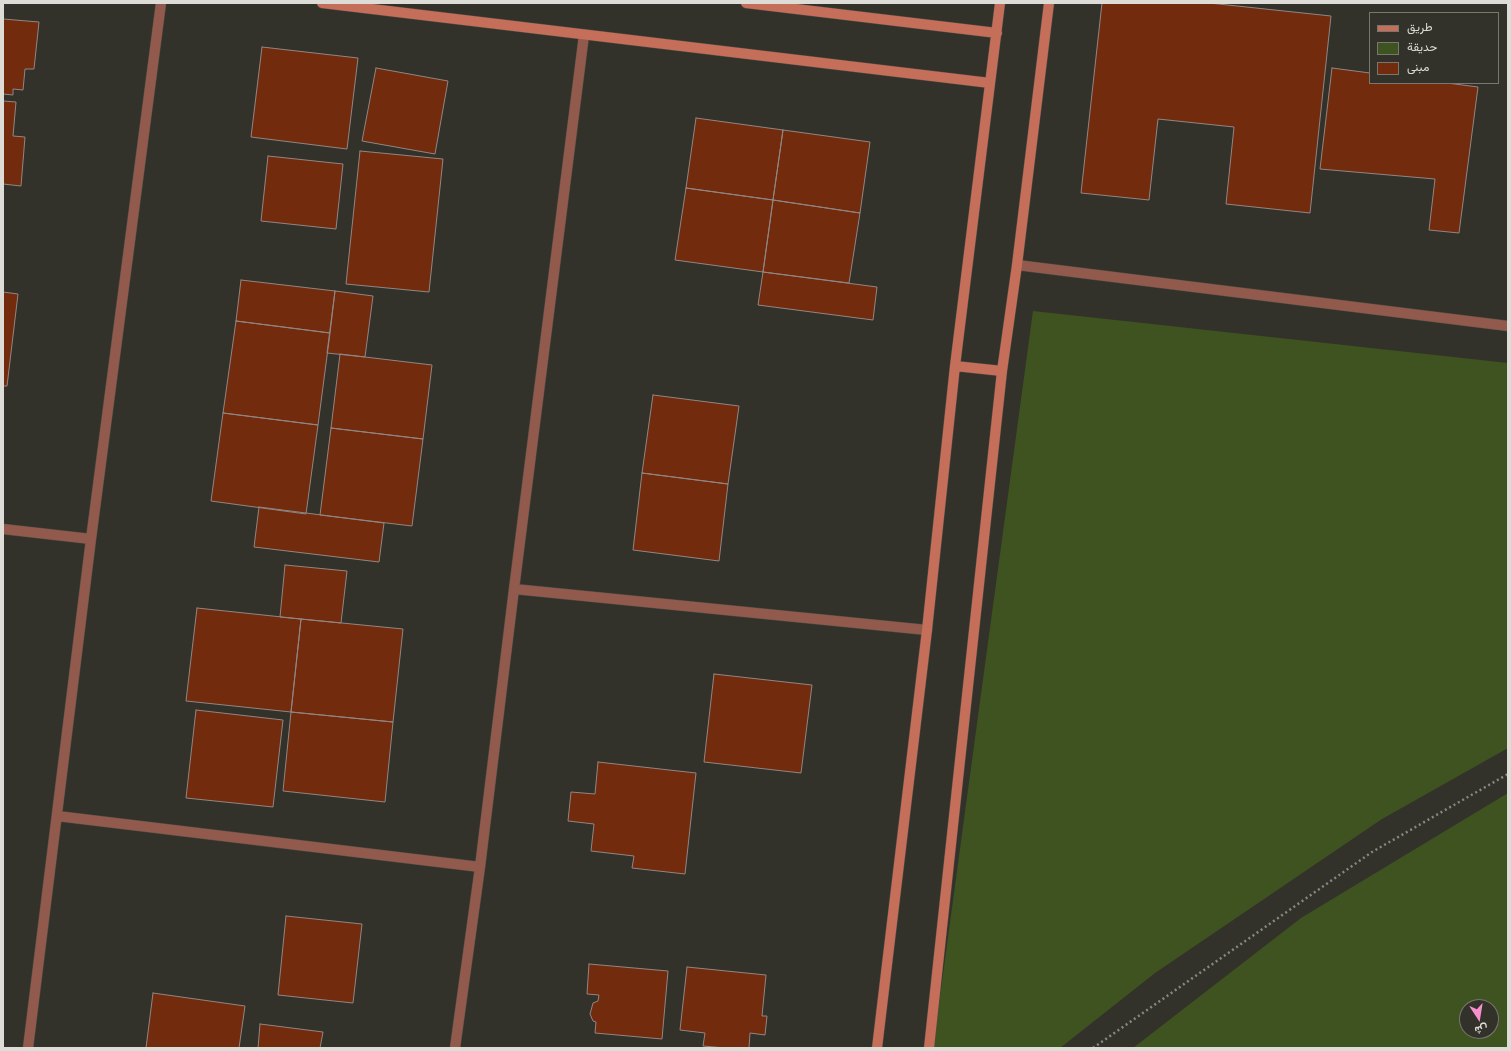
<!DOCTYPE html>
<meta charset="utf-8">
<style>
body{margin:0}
#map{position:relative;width:1511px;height:1051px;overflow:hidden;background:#33322a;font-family:Arial,Vazirmatn,sans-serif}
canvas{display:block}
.frame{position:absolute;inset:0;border:4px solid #dddcd7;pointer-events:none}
.legend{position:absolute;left:1369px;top:12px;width:130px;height:72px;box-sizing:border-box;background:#33322a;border:1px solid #77766f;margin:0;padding:5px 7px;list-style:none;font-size:12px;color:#dddcd7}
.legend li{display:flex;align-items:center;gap:8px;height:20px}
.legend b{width:20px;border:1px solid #77766f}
.north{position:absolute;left:1459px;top:999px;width:40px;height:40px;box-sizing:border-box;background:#33322a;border:1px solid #77766f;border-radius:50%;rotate:168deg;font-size:11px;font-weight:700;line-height:16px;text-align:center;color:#dddcd7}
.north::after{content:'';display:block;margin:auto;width:14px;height:18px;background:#f790cd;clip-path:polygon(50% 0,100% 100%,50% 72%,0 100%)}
</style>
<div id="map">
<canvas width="1511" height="1051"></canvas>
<div class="frame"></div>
<ul class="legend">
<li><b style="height:5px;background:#c56e59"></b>طريق</li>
<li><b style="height:11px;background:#3f5321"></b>حديقة</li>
<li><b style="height:11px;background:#732b0e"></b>مبنى</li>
</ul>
<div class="north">ش</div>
</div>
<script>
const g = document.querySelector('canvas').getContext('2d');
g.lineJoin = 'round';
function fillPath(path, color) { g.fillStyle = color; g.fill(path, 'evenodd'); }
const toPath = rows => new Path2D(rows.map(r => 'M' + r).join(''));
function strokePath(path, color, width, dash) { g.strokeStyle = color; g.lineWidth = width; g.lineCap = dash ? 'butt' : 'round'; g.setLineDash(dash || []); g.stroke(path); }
fillPath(toPath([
 [1033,311,1508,363,1508,748,1382,819,1155,973,1060,1048,933,1048],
 [1508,793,1508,1048,1133,1048,1301,918],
 [1467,1007,1491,1007,1491,1031,1467,1031]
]), '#3f5321');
const building = toPath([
 [1102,3,1209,3,1331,16,1310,213,1226,204,1234,127,1158,119,1149,200,1081,193,1102,3],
 [3,19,39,22,34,69,25,69,23,90,13,89,13,95,3,94,3,19],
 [262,47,358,58,347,149,251,137,262,47],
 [376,68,448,81,435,154,362,141,376,68],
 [1332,68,1370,73,1370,83,1447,83,1478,87,1459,233,1429,230,1435,179,1320,169,1332,68],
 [3,101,16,102,13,136,25,137,21,186,3,184,3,101],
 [696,118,783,130,773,200,686,188,696,118],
 [783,130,870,142,860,213,773,200,783,130],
 [360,151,443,159,429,292,346,284,360,151],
 [268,156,343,164,336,229,261,221,268,156],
 [686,188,773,200,763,272,675,260,686,188],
 [773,200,860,213,849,283,763,272,773,200],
 [763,272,877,287,873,320,758,305,763,272],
 [241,280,335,291,330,333,236,321,241,280],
 [335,291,373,296,365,357,327,353,335,291],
 [3,292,18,294,7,386,3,386,3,292],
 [236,321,330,333,318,425,223,413,236,321],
 [340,354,432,365,423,439,331,428,340,354],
 [653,395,739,406,728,484,642,473,653,395],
 [223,413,318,425,306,514,211,501,223,413],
 [331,428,423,439,412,526,320,515,331,428],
 [642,473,728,484,719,561,633,550,642,473],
 [259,507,384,523,379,562,254,547,259,507],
 [285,565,347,571,341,623,280,617,285,565],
 [197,608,301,619,291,712,186,701,197,608],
 [301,619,403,629,393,722,291,712,301,619],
 [714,674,812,685,801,773,704,762,714,674],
 [196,710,283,720,273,807,186,798,196,710],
 [291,712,393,722,385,802,283,791,291,712],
 [598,762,696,773,685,874,632,868,634,856,591,851,594,824,568,821,571,792,595,794,598,762],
 [286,916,362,924,353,1003,278,995,286,916],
 [589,964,668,971,662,1039,595,1033,596,1022,593,1021,590,1014,593,1003,598,1001,599,995,587,994,589,964],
 [687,967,766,975,762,1016,767,1016,765,1035,750,1033,749,1048,725,1048,703,1046,705,1033,680,1030,687,967],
 [153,993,245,1006,239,1048,146,1048,153,993],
 [260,1024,323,1032,320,1048,258,1048,260,1024]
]);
fillPath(building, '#732b0e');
strokePath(building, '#918683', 1);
const street = toPath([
 [1017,265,1508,326],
 [3,529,91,539],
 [514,589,927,630],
 [57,816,480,867],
 [28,1048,91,539,161,3],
 [455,1048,480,867,514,589,584,35]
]);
const secondary = toPath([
 [322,3,990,83],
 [746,3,997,33],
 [955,366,1002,371],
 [877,1048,927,630,955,366,1000,3],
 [929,1048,1002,371,1017,265,1049,3]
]);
strokePath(street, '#4e4d46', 11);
strokePath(secondary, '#4e4d46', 11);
strokePath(toPath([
 [1093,1048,1372,852,1508,774]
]), '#888781', 2.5, [2, 3]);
strokePath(street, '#915a4c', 10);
strokePath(secondary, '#c56e59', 10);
</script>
